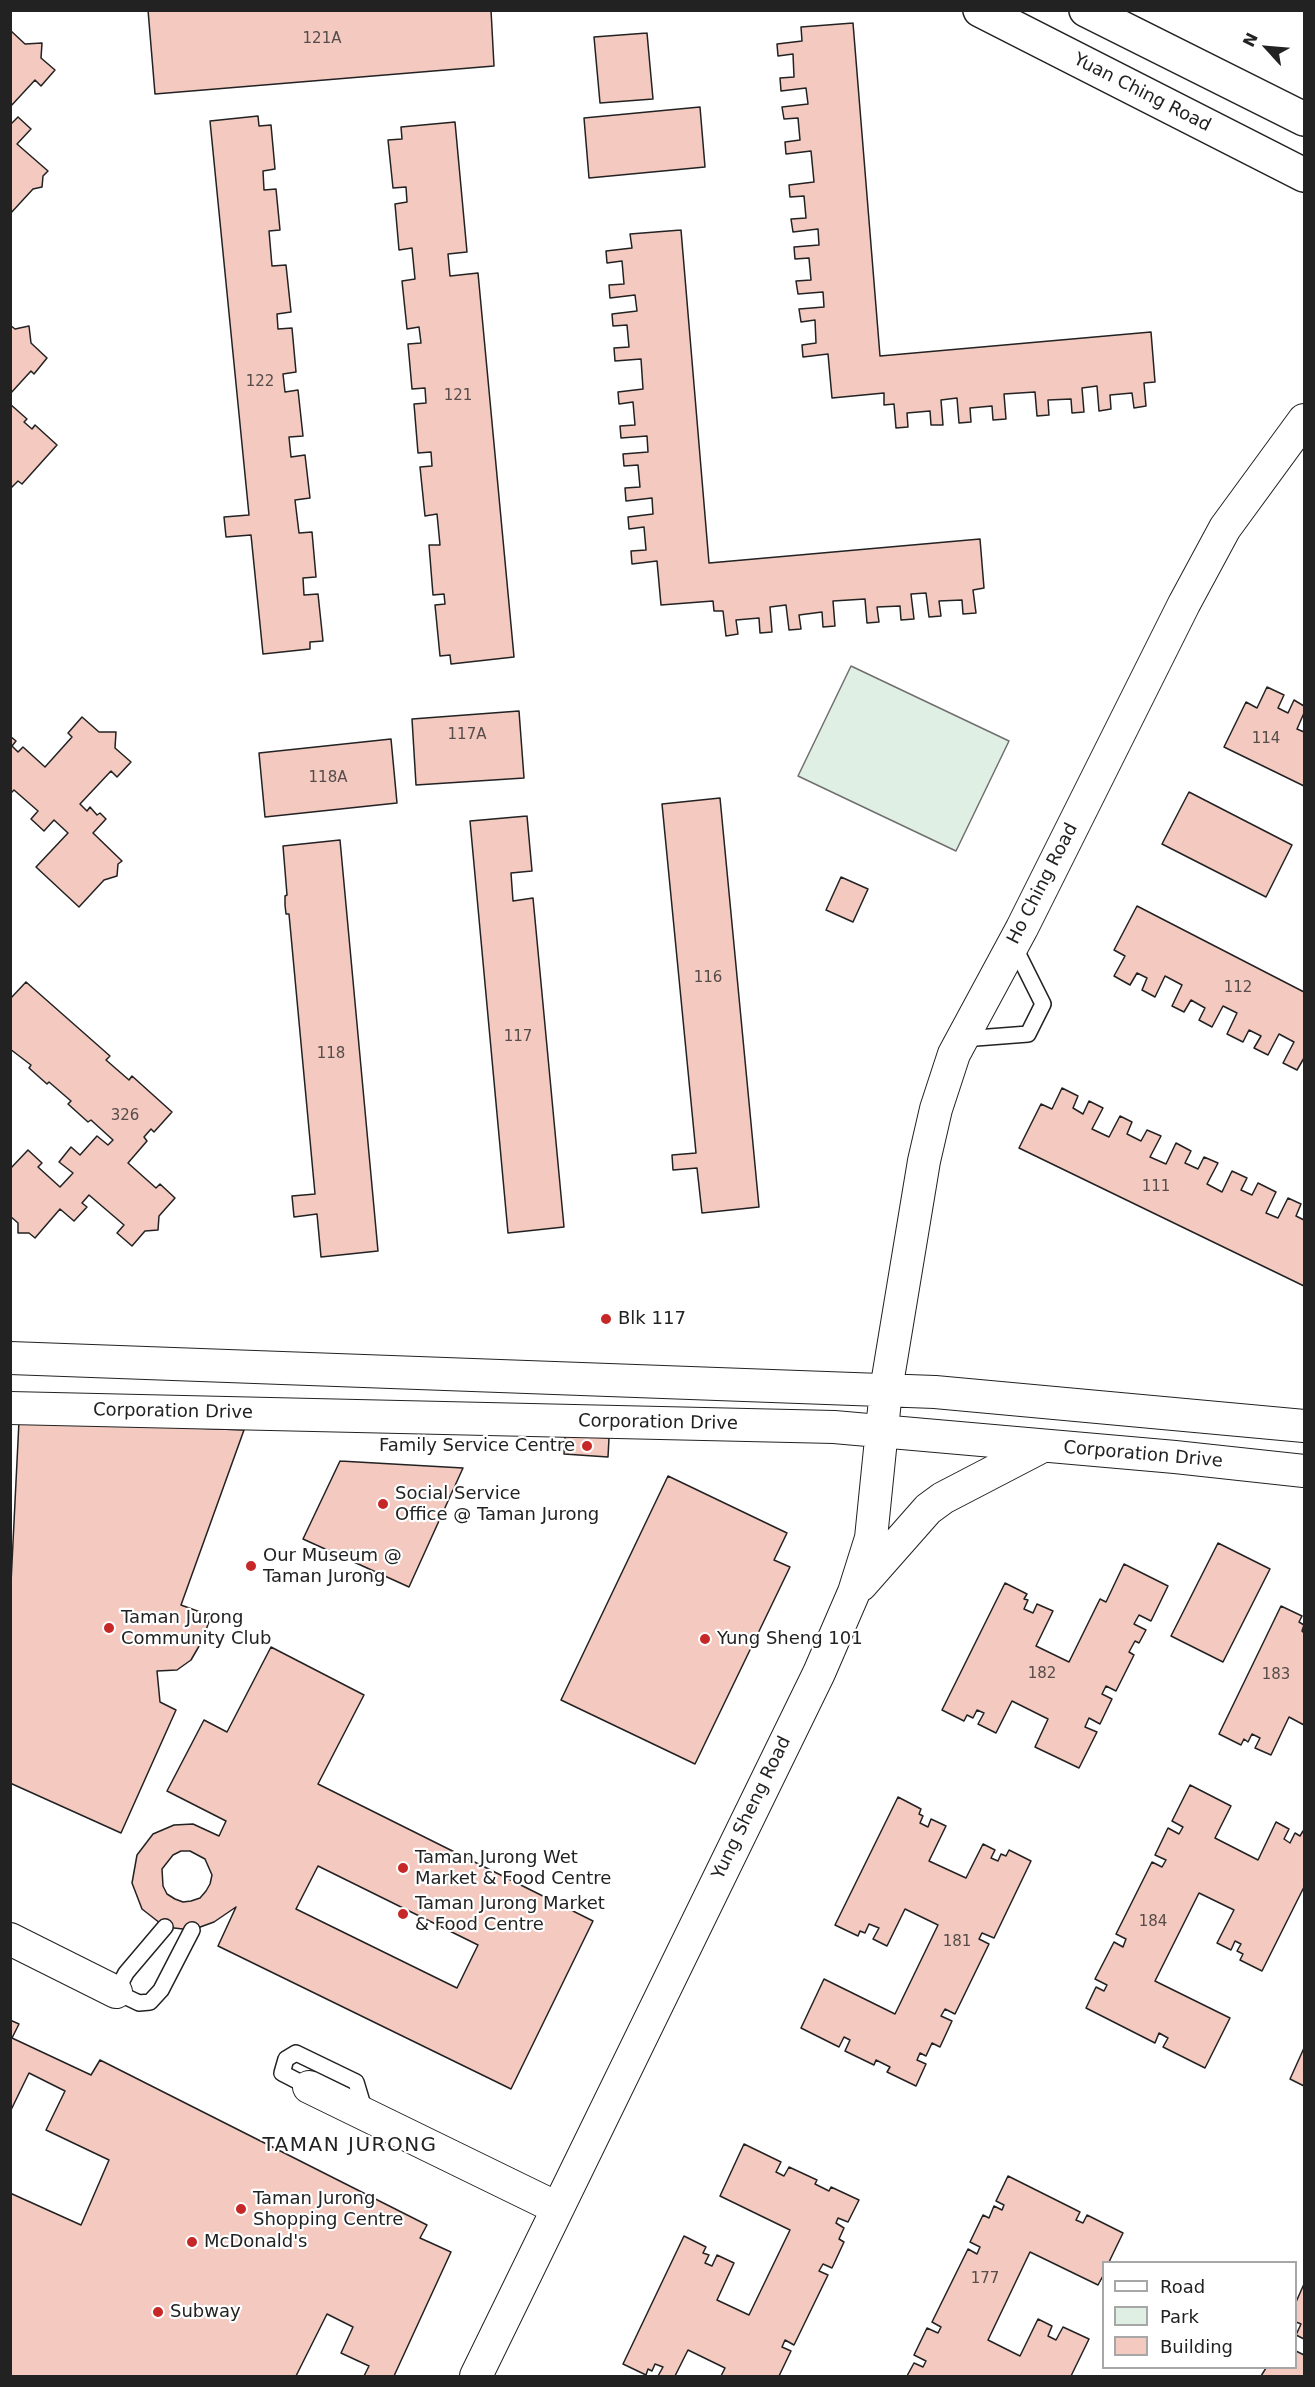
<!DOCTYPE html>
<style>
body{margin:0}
#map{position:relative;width:1315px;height:2387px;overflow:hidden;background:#fff;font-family:"DejaVu Sans",sans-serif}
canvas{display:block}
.frame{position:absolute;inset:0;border:12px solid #222;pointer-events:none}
.legend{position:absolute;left:1102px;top:2261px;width:195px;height:108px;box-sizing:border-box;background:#fff;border:2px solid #a7a7a7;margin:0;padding:8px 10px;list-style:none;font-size:18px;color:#222}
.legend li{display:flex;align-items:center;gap:12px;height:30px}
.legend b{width:30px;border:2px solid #a7a7a7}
.north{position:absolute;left:1237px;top:18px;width:60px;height:60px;-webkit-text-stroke:4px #fff;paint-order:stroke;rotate:296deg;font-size:16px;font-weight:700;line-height:24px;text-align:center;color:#222}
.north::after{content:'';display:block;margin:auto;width:21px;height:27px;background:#222;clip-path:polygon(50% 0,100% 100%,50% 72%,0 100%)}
</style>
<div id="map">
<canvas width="1315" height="2387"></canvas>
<div class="frame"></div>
<ul class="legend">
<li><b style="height:8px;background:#fff"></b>Road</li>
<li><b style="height:16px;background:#e0efe3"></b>Park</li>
<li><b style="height:16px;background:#f3c9c0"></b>Building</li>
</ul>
<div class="north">N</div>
</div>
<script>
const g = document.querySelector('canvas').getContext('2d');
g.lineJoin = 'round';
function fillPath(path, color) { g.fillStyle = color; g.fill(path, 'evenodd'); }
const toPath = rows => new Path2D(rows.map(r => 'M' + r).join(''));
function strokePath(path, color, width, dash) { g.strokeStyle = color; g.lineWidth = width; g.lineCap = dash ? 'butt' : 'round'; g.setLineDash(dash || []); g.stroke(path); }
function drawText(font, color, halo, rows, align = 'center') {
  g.font = font + ' "DejaVu Sans",sans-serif'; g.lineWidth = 4.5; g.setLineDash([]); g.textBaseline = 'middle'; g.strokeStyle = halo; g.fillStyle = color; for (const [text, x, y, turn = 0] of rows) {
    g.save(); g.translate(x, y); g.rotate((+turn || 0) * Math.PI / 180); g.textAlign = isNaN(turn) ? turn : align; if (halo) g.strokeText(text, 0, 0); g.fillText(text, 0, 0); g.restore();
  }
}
const green = toPath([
 [851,666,1009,741,956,851,798,776,851,666]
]);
fillPath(green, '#e0efe3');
strokePath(green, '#6f6f6f', 1.5);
const building = toPath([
 [148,10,491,10,494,66,155,94,148,10],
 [853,23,880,356,1151,332,1155,382,1144,383,1146,406,1134,408,1132,393,1110,395,1111,409,1099,411,1097,386,1082,388,1084,412,1072,413,1071,399,1048,400,1049,415,1037,416,1035,392,1004,394,1006,419,993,420,992,406,970,408,971,422,959,423,957,398,941,400,943,425,931,425,930,411,907,413,908,427,896,428,894,404,884,405,884,393,832,398,828,354,803,357,802,345,816,343,815,320,801,322,799,309,824,307,823,292,798,294,796,281,811,280,809,258,795,259,794,247,819,245,818,229,793,232,791,219,806,218,804,196,790,197,789,185,814,182,811,151,786,154,785,142,800,140,798,118,784,119,782,107,808,104,806,88,781,91,780,78,794,77,793,54,778,56,777,44,802,41,801,27,853,23],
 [10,30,25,44,42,43,41,58,55,70,41,86,35,80,10,107,10,30],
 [647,33,653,99,600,103,594,37,647,33],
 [700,107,705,167,589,178,584,118,700,107],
 [258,116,259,126,271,125,275,169,263,171,264,190,276,189,280,230,269,231,272,266,286,265,291,312,277,314,278,329,292,328,296,372,283,374,285,392,298,390,303,436,289,437,291,457,305,455,310,498,295,500,299,533,312,532,316,577,303,578,304,595,318,594,323,641,310,642,310,649,263,654,251,535,226,537,224,517,249,515,210,121,258,116],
 [18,117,31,129,17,144,48,171,43,176,42,187,33,189,10,214,10,121,12,123,18,117],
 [455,122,467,252,448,254,450,276,478,273,514,657,451,664,450,655,440,656,435,605,445,604,444,594,433,595,429,545,440,545,437,514,425,516,420,467,432,466,431,452,418,453,414,404,426,403,425,388,412,389,408,344,421,343,419,327,407,329,402,281,415,279,412,248,399,250,395,204,407,202,406,187,393,188,388,140,402,139,401,127,455,122],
 [681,230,709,563,980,539,984,588,973,590,976,613,963,614,962,600,939,601,941,616,929,617,926,593,911,594,914,619,901,620,900,606,877,607,879,622,867,623,865,599,833,601,835,626,823,627,822,612,799,615,801,629,789,630,786,605,770,607,772,632,760,633,759,618,736,620,738,634,726,636,723,611,714,611,713,601,661,605,657,561,632,564,631,551,646,550,644,527,629,529,628,517,653,514,652,498,626,501,625,488,640,487,638,465,624,466,623,454,648,452,647,436,621,438,620,426,635,425,633,402,619,404,618,392,643,389,641,359,615,361,614,348,629,347,627,325,613,326,612,314,637,311,635,295,610,298,609,285,624,284,622,261,607,263,606,251,632,248,630,234,681,230],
 [10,325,15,329,29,326,31,343,47,358,34,374,31,371,10,394,10,325],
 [10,404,27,419,24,422,32,429,35,425,57,445,22,484,18,481,10,489,10,404],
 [1267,687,1284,695,1278,708,1288,713,1294,700,1304,706,1304,713,1297,729,1304,732,1304,786,1224,747,1246,702,1257,708,1267,687],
 [519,711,524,778,416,785,412,719,519,711],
 [82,717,99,732,116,732,115,748,131,762,117,777,111,771,80,804,87,811,90,807,97,815,100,813,106,819,93,833,122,861,118,864,117,876,104,880,79,907,36,867,68,833,54,820,44,831,31,819,38,811,14,790,10,794,10,736,16,741,12,746,18,752,23,747,45,767,72,737,68,733,82,717],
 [391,739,397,803,265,817,259,753,391,739],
 [1189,792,1292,845,1266,897,1162,844,1189,792],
 [720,798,759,1207,702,1213,697,1168,673,1170,672,1155,696,1153,662,804,720,798],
 [527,816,532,871,511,873,513,901,533,898,564,1227,508,1233,470,821,527,816],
 [340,840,378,1251,321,1257,317,1214,294,1217,292,1196,315,1194,289,914,286,914,285,905,285,896,287,895,283,846,340,840],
 [841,877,868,889,853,922,826,910,841,877],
 [1137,906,1304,992,1304,1058,1297,1070,1283,1063,1294,1042,1279,1034,1268,1055,1254,1048,1261,1036,1249,1030,1243,1042,1227,1034,1237,1013,1223,1006,1212,1027,1199,1020,1205,1008,1191,1000,1184,1012,1172,1006,1182,985,1165,976,1155,997,1142,990,1147,978,1137,973,1130,985,1114,976,1125,956,1114,950,1137,906],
 [26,982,110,1056,106,1060,129,1080,132,1076,172,1112,154,1132,151,1129,144,1137,147,1141,128,1163,156,1188,160,1184,175,1198,159,1216,158,1230,145,1231,132,1246,117,1233,124,1225,89,1195,82,1203,87,1207,74,1221,60,1209,35,1238,29,1233,18,1233,18,1223,10,1216,10,1169,28,1150,42,1163,38,1167,60,1187,73,1173,59,1162,71,1147,80,1155,97,1136,108,1145,113,1140,91,1120,88,1122,68,1104,71,1101,49,1082,47,1084,29,1068,31,1065,10,1049,10,999,26,982],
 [1062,1088,1078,1096,1073,1108,1083,1114,1089,1101,1103,1108,1092,1129,1109,1137,1120,1116,1132,1122,1127,1134,1141,1141,1147,1130,1161,1136,1150,1157,1166,1164,1176,1143,1191,1151,1185,1163,1198,1169,1204,1157,1218,1163,1207,1184,1222,1192,1232,1171,1247,1178,1241,1190,1252,1195,1258,1183,1276,1192,1266,1213,1278,1218,1288,1198,1301,1204,1296,1216,1304,1220,1304,1286,1019,1148,1041,1104,1052,1109,1062,1088],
 [19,1421,244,1430,181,1605,211,1616,202,1641,191,1660,177,1670,157,1671,160,1702,176,1710,121,1833,10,1783,10,1603,19,1421],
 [565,1435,609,1438,608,1457,564,1454,565,1435],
 [340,1461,463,1468,409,1587,303,1539,340,1461],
 [668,1476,787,1533,774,1560,790,1567,695,1764,561,1700,668,1476],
 [1218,1543,1270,1569,1223,1662,1171,1636,1218,1543],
 [1124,1564,1168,1586,1151,1621,1139,1615,1134,1624,1146,1630,1139,1643,1135,1641,1129,1652,1134,1655,1116,1691,1106,1686,1102,1694,1112,1699,1100,1724,1089,1718,1085,1727,1097,1732,1079,1768,1035,1747,1048,1719,1012,1701,996,1733,978,1724,984,1713,977,1710,973,1718,967,1715,964,1721,942,1710,1005,1583,1027,1594,1024,1599,1028,1600,1024,1609,1033,1613,1037,1604,1053,1611,1036,1646,1069,1662,1100,1599,1106,1602,1124,1564],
 [1281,1606,1302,1616,1299,1622,1304,1625,1302,1631,1304,1633,1304,1725,1289,1717,1271,1755,1255,1748,1260,1738,1252,1734,1248,1742,1244,1739,1241,1745,1219,1734,1281,1606],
 [271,1647,364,1695,318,1784,593,1921,511,2089,218,1946,236,1907,214,1922,192,1930,165,1927,142,1909,132,1883,137,1855,153,1834,174,1825,193,1824,219,1836,226,1821,167,1791,204,1720,227,1732,271,1647],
 [181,1851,190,1851,205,1859,212,1875,210,1884,206,1891,200,1898,191,1901,183,1902,175,1899,167,1894,163,1886,162,1869,173,1855,181,1851],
 [318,1866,478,1945,457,1988,296,1909,318,1866],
 [1190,1785,1231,1806,1215,1838,1258,1860,1276,1822,1289,1829,1284,1839,1290,1843,1295,1833,1300,1836,1303,1831,1304,1832,1304,1887,1262,1971,1240,1960,1243,1954,1237,1951,1241,1944,1235,1941,1231,1950,1217,1943,1234,1910,1199,1893,1155,1981,1230,2018,1205,2068,1163,2047,1168,2038,1159,2033,1155,2043,1086,2008,1096,1987,1104,1991,1107,1985,1095,1979,1114,1942,1123,1947,1126,1939,1116,1934,1152,1862,1162,1867,1166,1860,1155,1855,1168,1828,1179,1834,1183,1827,1172,1821,1190,1785],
 [898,1797,921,1809,919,1814,923,1816,920,1823,928,1827,931,1819,946,1826,929,1861,966,1878,983,1844,995,1850,991,1858,998,1861,1001,1854,1006,1856,1009,1850,1031,1861,994,1938,982,1933,979,1939,989,1944,955,2014,945,2009,941,2016,952,2021,940,2047,932,2043,926,2056,920,2053,917,2060,926,2064,916,2086,887,2072,890,2067,876,2060,874,2065,845,2051,850,2040,844,2037,839,2047,801,2028,824,1979,895,2014,938,1925,905,1909,887,1946,873,1939,879,1928,869,1924,865,1933,860,1931,858,1936,835,1925,898,1797],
 [10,2020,19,2024,12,2038,91,2075,100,2060,427,2225,420,2238,451,2252,394,2376,364,2376,369,2366,341,2353,353,2327,327,2314,296,2376,10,2376,10,2193,81,2225,109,2160,46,2130,65,2091,29,2073,10,2112,10,2020],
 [1304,2048,1304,2086,1290,2079,1304,2048],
 [744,2144,781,2162,776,2172,784,2176,789,2167,817,2180,815,2184,829,2191,831,2187,859,2200,848,2222,838,2218,836,2223,844,2228,839,2239,844,2242,832,2268,823,2264,819,2271,828,2275,794,2345,785,2340,782,2347,791,2351,779,2376,721,2376,725,2368,688,2350,675,2376,658,2376,663,2367,655,2364,652,2371,648,2369,646,2375,623,2364,684,2236,706,2247,703,2253,709,2255,705,2263,712,2266,717,2255,734,2263,717,2300,749,2315,790,2230,720,2196,744,2144],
 [1008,2176,1080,2212,1076,2220,1083,2223,1087,2215,1123,2233,1109,2262,1104,2262,1104,2274,1098,2285,1030,2252,988,2340,1020,2356,1038,2319,1052,2326,1048,2336,1056,2340,1063,2327,1089,2339,1071,2376,907,2376,914,2363,923,2367,926,2361,914,2355,927,2328,938,2333,941,2327,932,2322,968,2249,977,2254,980,2247,970,2242,983,2215,989,2218,994,2206,1002,2210,1004,2205,996,2201,1008,2176],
 [1304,2284,1304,2339,1296,2335,1301,2324,1296,2322,1296,2302,1304,2284],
 [1296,2351,1304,2355,1304,2376,1261,2376,1266,2368,1296,2368,1296,2351]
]);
fillPath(building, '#f3c9c0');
strokePath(building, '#222', 1.5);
const lane = toPath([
 [963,1039,1028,1034,1043,1004,1013,944],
 [165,1927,126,1973,116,1992,139,2003,150,2002,161,1990,192,1930],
 [309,2087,282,2073,286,2059,296,2053,356,2082,365,2112]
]);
const street = toPath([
 [10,1358,935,1392,1304,1426],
 [10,1408,834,1427,1175,1457,1304,1471],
 [861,1585,928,1509,943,1498,1041,1447],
 [10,1939,116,1992],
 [309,2087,557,2208],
 [476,2376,819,1673,854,1592,871,1538,886,1390,924,1161,936,1109,954,1054,1022,928,1184,604,1225,528,1304,420]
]);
const secondary = toPath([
 [980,10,1304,175],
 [1086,10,1304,119]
]);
strokePath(lane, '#222', 18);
strokePath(street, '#222', 34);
strokePath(secondary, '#222', 36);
strokePath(lane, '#fff', 15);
strokePath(street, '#fff', 32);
strokePath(secondary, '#fff', 33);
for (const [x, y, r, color] of [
 [606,1319,6,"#c62828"],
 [587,1446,6,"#c62828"],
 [383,1504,6,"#c62828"],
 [251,1566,6,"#c62828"],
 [109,1628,6,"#c62828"],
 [705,1639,6,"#c62828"],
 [403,1868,6,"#c62828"],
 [403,1914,6,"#c62828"],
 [241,2209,6,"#c62828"],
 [192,2242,6,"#c62828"],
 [158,2312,6,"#c62828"]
]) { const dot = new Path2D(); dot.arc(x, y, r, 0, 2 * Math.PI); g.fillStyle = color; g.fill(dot); strokePath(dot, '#fff', 2); }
drawText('15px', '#564c4a', null, [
 ["121A",322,39],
 ["122",260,382],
 ["121",458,396],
 ["117A",467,735],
 ["114",1266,739],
 ["118A",328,778],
 ["116",708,978],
 ["112",1238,988],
 ["117",518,1037],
 ["118",331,1054],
 ["326",125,1116],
 ["111",1156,1187],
 ["182",1042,1674],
 ["183",1276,1675],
 ["184",1153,1922],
 ["181",957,1942],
 ["177",985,2279]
]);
drawText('18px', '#222', '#fff', [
 ["Yuan Ching Road",1142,93,27],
 ["Ho Ching Road",1043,884,-63],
 ["Corporation Drive",173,1412,1],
 ["Corporation Drive",658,1423,1],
 ["Corporation Drive",1143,1455,5],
 ["Yung Sheng Road",752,1808,-64]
]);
drawText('18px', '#222', '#fff', [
 ["Blk 117",618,1319],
 ["Family Service Centre",575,1446,"right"],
 ["Social Service",395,1494],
 ["Office @ Taman Jurong",395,1515],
 ["Our Museum @",263,1556],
 ["Taman Jurong",263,1577],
 ["Taman Jurong",121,1618],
 ["Community Club",121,1639],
 ["Yung Sheng 101",717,1639],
 ["Taman Jurong Wet",415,1858],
 ["Market & Food Centre",415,1879],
 ["Taman Jurong Market",415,1904],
 ["& Food Centre",415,1925],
 ["Taman Jurong",253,2199],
 ["Shopping Centre",253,2220],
 ["McDonald's",204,2242],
 ["Subway",170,2312]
], 'left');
g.letterSpacing = '1.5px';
drawText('20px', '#222', '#fff', [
 ["TAMAN JURONG",350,2146]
]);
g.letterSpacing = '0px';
</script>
